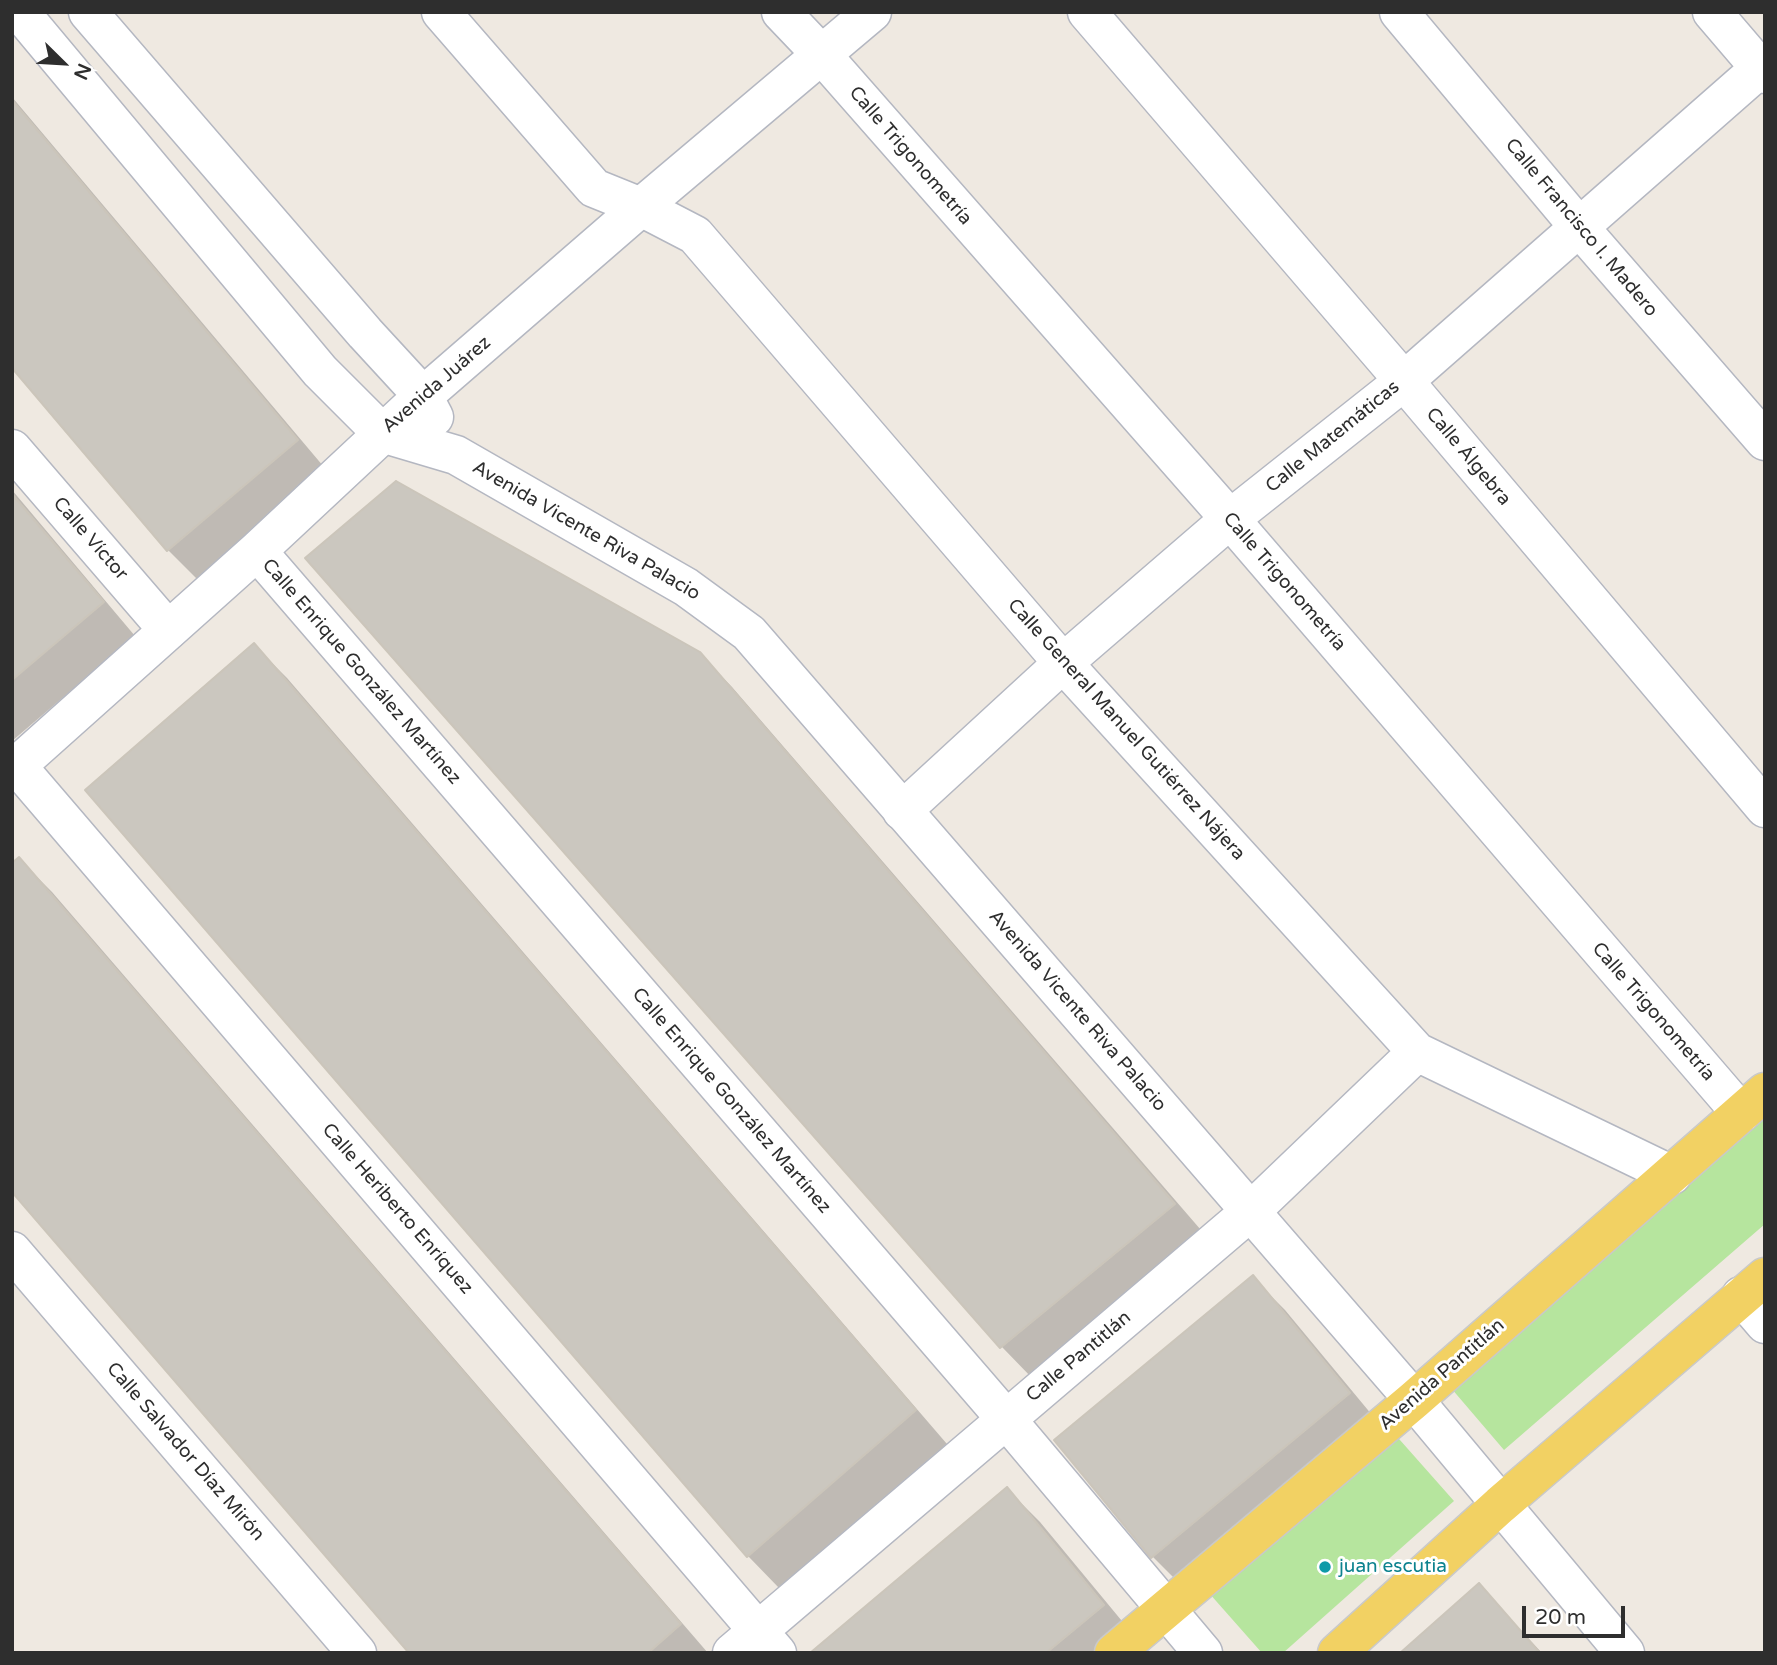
<!DOCTYPE html>
<meta charset="utf-8">
<style>
body{margin:0}
#map{position:relative;width:1777px;height:1665px;overflow:hidden;background:#efe9e1;font-family:"Varela Round",sans-serif}
canvas{display:block}
.frame{position:absolute;inset:0;border:14px solid #2e2e2e;pointer-events:none}
.north{position:absolute;left:28px;top:28px;width:70px;height:70px;-webkit-text-stroke:5px #fff;paint-order:stroke;rotate:114deg;font-size:19px;font-weight:700;line-height:28px;text-align:center;color:#2e2e2e}
.north::after{content:'';display:block;margin:auto;width:24px;height:32px;background:#2e2e2e;clip-path:polygon(50% 0,100% 100%,50% 72%,0 100%)}
.scale{position:absolute;left:1522px;top:1606px;width:103px;height:32px;box-sizing:border-box;border:4px solid #2e2e2e;border-top:0;padding-left:9px;font-size:21px;line-height:24px;white-space:nowrap;color:#2e2e2e;-webkit-text-stroke:5px #fff;paint-order:stroke}
</style>
<div id="map">
<canvas width="1777" height="1665"></canvas>
<div class="frame"></div>
<div class="north">N</div>
<div class="scale">20 m</div>
</div>
<script>
const g = document.querySelector('canvas').getContext('2d');
g.lineJoin = 'round';
function fillPath(path, color) { g.fillStyle = color; g.fill(path, 'evenodd'); }
const toPath = rows => new Path2D(rows.map(r => 'M' + r).join(''));
function strokePath(path, color, width, dash) { g.strokeStyle = color; g.lineWidth = width; g.lineCap = dash ? 'butt' : 'round'; g.setLineDash(dash || []); g.stroke(path); }
function drawText(font, color, halo, rows, align = 'center') {
  g.font = font + ' "Varela Round",sans-serif'; g.lineWidth = 6; g.setLineDash([]); g.textBaseline = 'middle'; g.strokeStyle = halo; g.fillStyle = color; for (const [text, x, y, turn = 0] of rows) {
    g.save(); g.translate(x, y); g.rotate((+turn || 0) * Math.PI / 180); g.textAlign = isNaN(turn) ? turn : align; if (halo) g.strokeText(text, 0, 0); g.fillText(text, 0, 0); g.restore();
  }
}
fillPath(toPath([
 [1765,1116,1765,1224,1504,1450,1451,1388],
 [1392,1431,1454,1501,1283,1653,1262,1653,1209,1593]
]), '#b6e59e');
fillPath(toPath([
 [12,97,329,473,201,583,168,550,12,365],
 [12,490,135,636,12,741],
 [308,559,699,653,732,687,1207,1237,1034,1380,1002,1347],
 [254,645,287,678,947,1444,780,1589,748,1556],
 [19,859,52,892,708,1653,412,1653],
 [1253,1278,1285,1310,1382,1427,1185,1589,1153,1557,1057,1440],
 [1007,1489,1040,1522,1136,1638,1118,1653,812,1653],
 [1479,1585,1542,1653,1402,1653]
]), '#0003');
const building = toPath([
 [12,100,298,440,167,551,12,368,12,100],
 [396,481,700,652,1175,1204,1000,1348,305,558,396,481],
 [12,494,104,602,12,680,12,494],
 [254,643,916,1410,747,1557,85,790,254,643],
 [19,857,681,1624,648,1653,409,1653,12,1192,12,863,19,857],
 [1253,1275,1350,1393,1151,1558,1054,1440,1253,1275],
 [1007,1487,1104,1605,1046,1653,810,1653,1007,1487],
 [1479,1583,1540,1653,1400,1653,1479,1583]
]);
fillPath(building, '#cbc7bf');
strokePath(building, '#cbc5ba', 2);
const street = toPath([
 [441,12,594,188,641,207,695,235,1063,663,1417,1052,1672,1175],
 [781,12,822,55,1230,519,1741,1113],
 [1087,12,1404,381,1765,808],
 [1399,12,1579,227,1765,441],
 [1712,12,1765,74],
 [12,449,168,630],
 [17,766,777,1653],
 [902,811,1063,663,1230,519,1404,381,1765,64],
 [12,1251,357,1653],
 [1741,1296,1765,1324],
 [732,1653,1251,1211,1417,1052]
]);
const secondary = toPath([
 [20,12,320,371,382,433,456,455,686,587,749,633,1414,1400,1625,1653],
 [88,12,365,333,423,396,434,417],
 [257,551,1006,1419,1203,1653],
 [12,770,257,551,423,396,641,207,872,12]
]);
const primary = toPath([
 [1114,1653,1414,1400,1765,1092],
 [1337,1653,1500,1505,1765,1277]
]);
strokePath(street, '#b4b7c1', 41);
strokePath(secondary, '#b4b7c1', 41);
strokePath(primary, '#c9c9c9', 41);
strokePath(street, '#fff', 38);
strokePath(secondary, '#fff', 38);
strokePath(primary, '#f2d163', 38);
for (const [x, y, r, color] of [
 [1325,1567,7,"#0f9aa8"]
]) { const dot = new Path2D(); dot.arc(x, y, r, 0, 2 * Math.PI); g.fillStyle = color; g.fill(dot); strokePath(dot, '#fff', 2.5); }
drawText('19px', '#2e2e2e', '#fff', [
 ["Calle Trigonometría",910,156,49],
 ["Calle Francisco I. Madero",1581,228,50],
 ["Avenida Juárez",437,385,-41],
 ["Calle Matemáticas",1333,437,-39],
 ["Calle Álgebra",1468,457,50],
 ["Avenida Vicente Riva Palacio",586,531,30],
 ["Calle Víctor",90,539,49],
 ["Calle Trigonometría",1284,582,49],
 ["Calle Enrique González Martínez",361,672,49],
 ["Calle General Manuel Gutiérrez Nájera",1126,730,48],
 ["Avenida Vicente Riva Palacio",1077,1011,49],
 ["Calle Trigonometría",1653,1012,49],
 ["Calle Enrique González Martínez",731,1101,49],
 ["Calle Heriberto Enríquez",397,1209,49],
 ["Calle Pantitlán",1079,1357,-40],
 ["Avenida Pantitlán",1442,1375,-41],
 ["Calle Salvador Díaz Mirón",185,1452,49]
]);
drawText('19px', '#0d838f', '#fff', [
 ["juan escutia",1339,1567]
], 'left');
</script>
